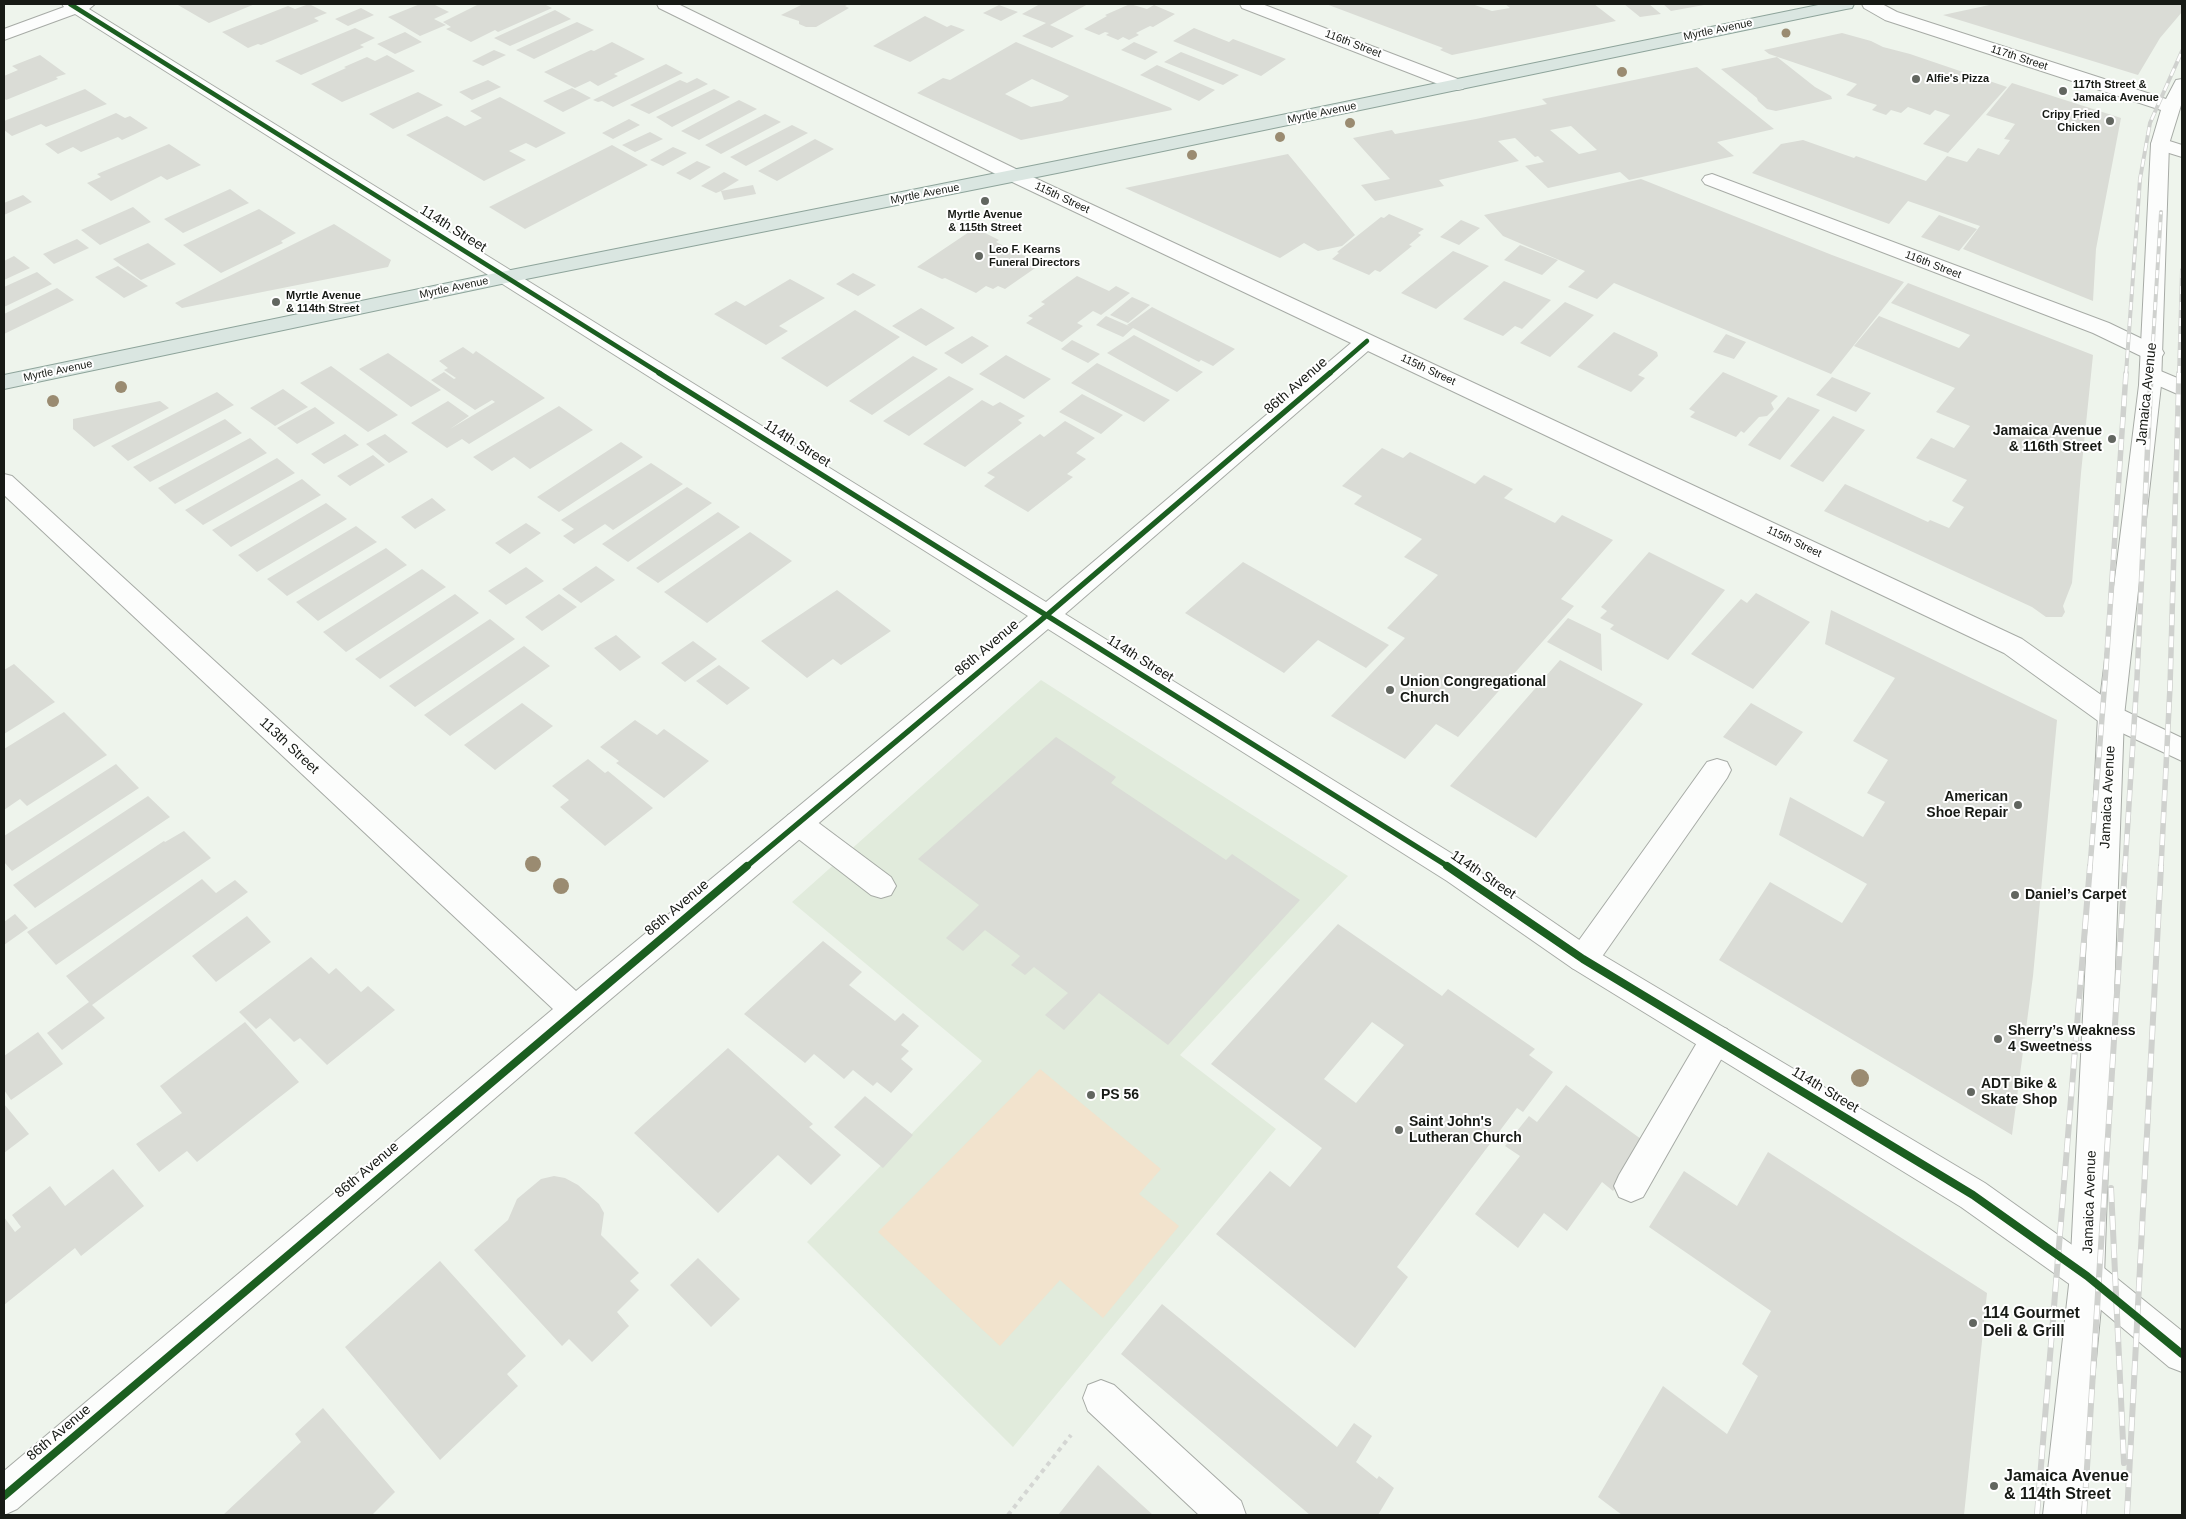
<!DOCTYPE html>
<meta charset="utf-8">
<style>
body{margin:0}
#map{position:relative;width:2186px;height:1519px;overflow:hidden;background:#eef4ec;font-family:Arial,sans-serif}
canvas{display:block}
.frame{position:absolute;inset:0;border:5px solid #171a15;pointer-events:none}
</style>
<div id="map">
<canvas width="2186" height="1519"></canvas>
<div class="frame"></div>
</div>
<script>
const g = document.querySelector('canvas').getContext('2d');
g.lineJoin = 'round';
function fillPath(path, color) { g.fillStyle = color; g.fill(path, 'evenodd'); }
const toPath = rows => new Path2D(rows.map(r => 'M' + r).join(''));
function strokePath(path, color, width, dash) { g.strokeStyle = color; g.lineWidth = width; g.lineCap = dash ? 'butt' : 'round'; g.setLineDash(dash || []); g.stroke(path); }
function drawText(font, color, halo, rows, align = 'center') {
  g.font = font + ' Arial,sans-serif'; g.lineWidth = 4; g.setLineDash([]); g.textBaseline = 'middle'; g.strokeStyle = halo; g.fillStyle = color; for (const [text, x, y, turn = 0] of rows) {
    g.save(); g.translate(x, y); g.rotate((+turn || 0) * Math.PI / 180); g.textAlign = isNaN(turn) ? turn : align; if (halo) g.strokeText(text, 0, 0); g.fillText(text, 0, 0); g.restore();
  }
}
fillPath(toPath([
 [1041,680,1348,876,1180,1055,1276,1129,1013,1447,807,1242,982,1061,792,902]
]), '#e1ebdc');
fillPath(toPath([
 [1040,1069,1161,1169,1139,1194,1179,1226,1103,1318,1060,1280,1000,1346,878,1232]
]), '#f2e3cd');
fillPath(toPath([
 [181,4,255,4,209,23,178,5],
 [309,4,327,13,314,18,319,21,261,45,258,44,248,48,222,32,288,6,295,9],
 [420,4,433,4,449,12,434,19,446,25,420,36,388,17],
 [479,4,484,5,544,4,552,8,498,32,495,30,471,42,446,29,451,27,443,22],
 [803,4,849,4,845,6,849,8,816,27,806,27,799,24,799,21,781,15],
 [1040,4,1088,4,1050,25,1074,36,1052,48,1022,36,1046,23,1022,14],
 [1130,4,1147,9,1154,5,1175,14,1153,27,1150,26,1136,33,1139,35,1129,40,1123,37,1118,40,1106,35,1109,33,1105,32,1099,35,1084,29,1107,16,1105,15],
 [1326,4,1472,4,1492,11,1510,8,1505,4,1594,4,1616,21,1452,55,1440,50,1443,48],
 [1624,4,1649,4,1661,14,1640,17],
 [1663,4,1704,4,1704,5,1671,11],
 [1994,4,2182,4,2182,12,2160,38,2138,75,1943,15],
 [999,5,1018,12,1001,21,983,13],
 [361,8,374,15,348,26,335,19],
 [555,10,571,19,510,46,494,38],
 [925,16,947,27,951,25,965,30,910,62,873,46],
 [577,22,594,30,534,59,516,50],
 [355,28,375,38,360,45,364,47,301,75,275,61],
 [1194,28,1229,42,1233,39,1286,59,1261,76,1173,41],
 [405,32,422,42,395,54,377,44],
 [1842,33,1871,41,1883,47,1910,54,2007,87,1948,153,1923,144,1950,115,1935,110,1930,115,1908,107,1901,113,1891,110,1886,115,1872,110,1877,105,1846,95,1857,84,1769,54,1764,50],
 [612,42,645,59,614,74,618,76,598,86,590,81,575,88,544,72,591,50,594,51],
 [1016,42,1171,108,1172,110,1021,140,917,93,943,78,950,80],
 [1032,79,1069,96,1062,101,1031,107,1005,94],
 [1134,42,1158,52,1145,60,1121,50],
 [494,50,506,55,483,66,472,61],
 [1181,52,1239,75,1223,85,1164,62],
 [40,55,66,74,56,77,58,79,6,100,4,98,4,76,18,70,12,66],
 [387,55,415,71,342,102,311,84,346,68,344,67,367,57,375,61],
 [1777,57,1815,87,1831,96,1832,99,1776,111,1767,109,1758,101,1757,98,1721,69],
 [666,64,683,73,613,107,602,101,598,102,593,100],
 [1157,65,1215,90,1199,101,1140,75],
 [1697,67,1774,129,1717,142,1734,156,1629,180,1620,172,1548,188,1525,166,1544,162,1538,156,1535,157,1515,138,1498,141,1519,161,1439,180,1444,186,1375,201,1361,185,1390,179,1353,138,1392,130,1395,134,1476,119,1547,104,1542,99],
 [1571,126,1597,150,1579,154,1550,130],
 [697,78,708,84,649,114,630,105,680,80,687,83],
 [488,80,501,87,472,100,459,92],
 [2012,83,2121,118,2096,249,2093,301,1963,249,1980,226,1908,201,1889,224,1752,173,1781,144,1803,140,1854,158,1856,156,1926,181,1947,156,1967,162,1978,148,1999,155,2010,140,2004,139,2015,124,1986,115],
 [572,88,591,98,563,112,543,101],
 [85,89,107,104,46,127,41,124,12,136,4,130,4,121],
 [714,89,730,97,672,127,656,117],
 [418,92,443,105,393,129,369,114],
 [500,97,566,133,536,148,526,143,509,151,526,160,484,181,406,135,447,116,465,126,482,118,470,111],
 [739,100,757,109,699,140,681,131],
 [116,113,125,118,130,116,148,128,122,140,118,137,81,152,73,147,58,154,45,144],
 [765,114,781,122,721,154,705,145],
 [629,119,640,125,613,139,602,133],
 [792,125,808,133,746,166,730,157],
 [650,132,663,139,635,152,622,145],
 [815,139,834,149,777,181,758,171],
 [169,144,201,165,167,180,161,176,111,201,87,183,101,177,97,174],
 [612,145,648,165,525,229,489,207],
 [673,147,687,153,663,166,650,160],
 [1288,154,1355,235,1342,246,1318,251,1304,243,1280,258,1125,188],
 [697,161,711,167,690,180,676,173],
 [724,172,739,180,721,191,753,185,756,194,724,200,721,191,716,193,701,186],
 [1641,179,1832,255,1904,282,1831,374,1614,283,1597,299,1568,287,1585,271,1503,236,1484,215],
 [230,189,249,203,183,233,164,219],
 [23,195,32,202,4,215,4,203],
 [133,207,151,222,100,245,81,230],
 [259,209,296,233,281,241,283,243,221,273,183,245],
 [1389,214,1424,229,1418,233,1421,235,1409,245,1412,246,1380,272,1375,270,1369,275,1332,259,1339,253,1337,252,1381,217,1384,218],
 [1939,215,1977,229,1959,251,1921,237],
 [1461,220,1480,228,1459,245,1440,237],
 [334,224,391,260,388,267,182,308,175,303],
 [975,228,999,240,996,242,1041,264,1005,289,998,286,993,289,986,286,976,293,945,278,942,279,917,267],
 [77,239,89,248,54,264,43,254],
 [148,243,176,264,141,280,113,259],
 [1520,245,1558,260,1542,275,1504,260],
 [1453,251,1489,266,1436,309,1401,293],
 [14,256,30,268,4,280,4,261],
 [118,266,148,286,124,298,95,277],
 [37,272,52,284,4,307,4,287],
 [853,273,876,285,858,296,836,284],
 [1077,276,1109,291,1116,286,1130,293,1101,315,1093,311,1077,323,1083,326,1062,342,1026,323,1033,318,1028,316,1045,304,1041,302],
 [790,279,825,298,779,326,788,331,766,345,714,314,736,301,745,306],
 [1504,281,1551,300,1522,329,1515,326,1503,336,1463,319],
 [1908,283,2093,355,2081,473,2072,583,2063,606,2065,612,2062,617,2046,617,2032,607,1824,511,1845,484,1928,522,1930,520,1949,528,1964,507,1952,501,1967,480,1916,458,1931,438,1954,448,1970,426,1936,412,1955,388,1854,346,1879,316,1959,348,1970,335,1891,303],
 [57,288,74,300,4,334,4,314],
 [1132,297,1150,305,1128,323,1110,315],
 [1565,302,1594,315,1550,357,1520,343],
 [1152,307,1235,349,1213,366,1201,360,1199,362,1133,328,1123,337,1096,325,1106,316,1131,327,1127,325],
 [921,308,955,328,926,346,892,326],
 [855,310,900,337,827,387,781,358],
 [1614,332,1657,352,1658,356,1638,375,1645,378,1631,392,1577,367],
 [1726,334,1746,342,1734,359,1713,352],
 [1134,335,1203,372,1177,392,1107,353],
 [972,336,989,346,962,364,944,353],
 [1072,340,1100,354,1088,363,1061,349],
 [463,347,473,354,476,351,545,398,469,444,462,439,447,448,411,423,448,401,469,416,450,429,495,402,492,400,475,410,431,380,444,372,454,379,456,378,444,370,448,368,439,361],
 [388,353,441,390,411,407,359,369],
 [1006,355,1024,365,1051,379,1024,399,979,374],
 [913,356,938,369,872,415,849,401],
 [1097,363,1170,400,1144,422,1071,383],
 [331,366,398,415,368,432,300,383],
 [1723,372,1778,396,1771,403,1774,409,1767,416,1759,417,1744,433,1741,431,1736,437,1690,417,1695,412,1689,409],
 [949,376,974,389,909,436,883,421],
 [1832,377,1871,393,1856,412,1816,395],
 [283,389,308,407,275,426,250,408],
 [217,392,234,405,128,461,111,446],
 [1082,394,1123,415,1101,434,1059,412],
 [1788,397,1820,410,1780,460,1748,445],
 [982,400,993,406,1000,402,1025,416,1018,420,1022,423,965,467,923,444],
 [160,401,169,408,94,447,73,429,73,419],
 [559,406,593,430,530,469,514,457,492,471,473,457],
 [315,407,335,423,297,444,277,428],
 [1833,416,1865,430,1823,482,1790,466],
 [225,419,242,433,150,482,133,467],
 [1065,421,1095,438,1076,453,1086,459,1067,474,1073,477,1028,512,984,486,995,477,987,473,1040,434,1044,437],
 [345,434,359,445,324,464,311,454],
 [385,434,408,452,389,463,366,444],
 [250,438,267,453,175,504,158,488],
 [621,442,643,457,559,512,537,497],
 [1382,448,1403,458,1410,452,1475,484,1484,475,1513,489,1504,498,1555,523,1562,515,1613,540,1561,599,1574,606,1458,737,1436,724,1405,759,1331,716,1405,638,1387,628,1438,575,1404,557,1422,539,1354,504,1362,496,1342,486],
 [373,455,385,465,350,486,337,476],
 [277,458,295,473,203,525,185,510],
 [651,463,683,484,613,530,605,524,574,544,563,536,574,529,561,520],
 [302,479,321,495,231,547,212,530],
 [687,487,712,503,628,562,602,544],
 [432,498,446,510,415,529,401,517],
 [326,503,347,519,257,572,238,555],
 [718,512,740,527,658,583,636,568],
 [526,523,541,533,510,554,495,543],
 [356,526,377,542,287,596,267,579],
 [750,532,792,561,707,623,664,592],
 [386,548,407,565,318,621,296,602],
 [1649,552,1725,590,1668,660,1610,629,1614,625,1600,618,1607,611,1601,607],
 [1243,562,1338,616,1389,645,1366,668,1318,640,1284,673,1185,613],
 [596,566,615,580,581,603,562,589],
 [526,567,544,581,506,605,488,591],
 [422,569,446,587,346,652,323,632],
 [837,590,891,631,841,665,833,659,807,678,761,641],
 [1756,593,1810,622,1753,689,1691,654,1741,599,1747,603],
 [455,594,479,613,380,679,355,659],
 [559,594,577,607,542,631,525,617],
 [1831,610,2057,720,2033,976,2012,1135,1719,960,1770,882,1842,923,1867,884,1779,835,1790,797,1863,837,1885,802,1867,793,1888,760,1853,741,1895,678,1825,644],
 [1568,618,1601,634,1602,671,1547,642],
 [490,619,515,639,415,707,389,686],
 [616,635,641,657,620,671,594,648],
 [693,641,717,659,685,682,661,663],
 [524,646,550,666,450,736,424,715],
 [1560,660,1643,704,1536,838,1450,786],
 [14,664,55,702,4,734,4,670],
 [719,665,750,688,727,705,696,681],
 [522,703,553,726,495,770,464,745],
 [1751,703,1803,732,1776,766,1723,737],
 [64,712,107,755,27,806,20,799,4,810,4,749],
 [635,720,657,735,664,729,709,761,664,798,616,763,619,761,600,747],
 [1056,737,1116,777,1111,783,1226,860,1232,854,1300,900,1168,1045,1099,993,1064,1030,1045,1015,1068,993,1034,967,1025,975,1011,965,1020,956,985,930,963,951,946,938,979,905,918,859],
 [588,759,605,773,608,771,653,808,605,846,560,807,569,800,552,786],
 [116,764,139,788,12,871,4,862,4,836],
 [148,796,170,817,35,908,13,885],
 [184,831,211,858,56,965,27,932,164,841,165,842],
 [202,879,216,893,235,880,248,892,92,1005,105,1018,62,1050,47,1033,89,1002,66,976],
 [15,914,28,928,4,945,4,922],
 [247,916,271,942,216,982,192,956],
 [1338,924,1442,996,1448,989,1535,1049,1529,1055,1553,1072,1523,1112,1517,1108,1397,1267,1408,1277,1355,1348,1216,1234,1270,1171,1290,1187,1322,1148,1211,1064],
 [1372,1022,1404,1045,1356,1103,1324,1079],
 [823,941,862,972,849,985,895,1021,903,1013,919,1026,901,1045,909,1051,901,1059,913,1069,891,1093,877,1082,873,1086,853,1070,844,1079,814,1054,805,1063,744,1014],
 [311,957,329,974,336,968,361,992,368,986,395,1010,327,1065,300,1038,294,1042,270,1018,256,1029,239,1012],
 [245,1022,299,1082,197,1162,187,1151,159,1172,136,1144,182,1113,160,1086],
 [38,1032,63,1064,11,1100,4,1090,4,1056],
 [728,1048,813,1124,809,1127,841,1155,811,1185,778,1155,718,1213,634,1133],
 [1566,1085,1648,1144,1613,1191,1602,1182,1567,1231,1544,1213,1518,1248,1475,1214,1520,1156,1505,1146,1529,1116,1537,1122],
 [865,1096,913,1135,883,1168,834,1127],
 [4,1104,29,1134,4,1153],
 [1768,1152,1987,1293,1964,1515,1622,1515,1598,1497,1663,1386,1727,1434,1758,1376,1742,1364,1771,1311,1649,1227,1684,1171,1737,1206],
 [113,1169,144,1206,81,1256,75,1248,4,1305,4,1217,15,1232,21,1227,12,1215,50,1186,65,1206],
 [554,1176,565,1178,578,1185,599,1204,604,1213,601,1235,639,1273,630,1281,639,1290,617,1312,629,1326,592,1362,569,1339,562,1346,474,1250,508,1220,517,1199,541,1179],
 [698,1258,740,1299,711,1327,670,1285],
 [440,1261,526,1356,507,1374,518,1386,440,1460,345,1347],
 [1162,1304,1337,1447,1354,1423,1372,1436,1356,1462,1377,1479,1379,1476,1394,1488,1378,1515,1310,1515,1121,1354],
 [323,1408,395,1492,372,1515,223,1515,301,1442,295,1434],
 [1098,1465,1153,1515,1058,1515]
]), '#dadcd6');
const service = toPath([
 [1717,759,1727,762,1731,770,1727,778,1594,968,1583,972,1572,968,1568,959,1572,950,1707,762,1717,759],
 [798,811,808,815,891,877,896,886,891,895,881,898,871,895,788,831,784,823,788,815,798,811],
 [1716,1025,1727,1029,1732,1039,1727,1049,1643,1197,1631,1202,1619,1197,1614,1186,1619,1175,1705,1029,1716,1025],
 [1101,1380,1114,1385,1241,1501,1246,1515,1199,1515,1088,1411,1083,1398,1088,1385,1101,1380]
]);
const minor = toPath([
 [62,4,95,4,89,9,1046,602,1351,343,1008,180,659,8,657,4,678,4,1022,172,2022,639,2121,709,2182,738,2182,761,2101,723,2004,653,1368,351,1065,614,1467,863,1594,950,1985,1183,2099,1264,2182,1331,2182,1372,2169,1367,2075,1288,1961,1207,1572,968,1447,881,1048,629,586,1020,17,1509,4,1515,4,1471,553,1009,4,495,4,474,12,476,576,991,1028,616,75,14,4,40,4,29,64,7,62,4],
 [1240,4,1262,4,1463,81,1466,85,1463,89,1457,90,1451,89,1242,8,1240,4],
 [2160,138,2182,145,2182,157,2153,148,2151,144,2153,140,2160,138],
 [1712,174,2109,323,2161,348,2164,353,2161,358,2153,360,2145,358,2093,333,1705,184,1702,180,1705,176,1712,174],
 [2151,367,2182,380,2182,396,2143,379,2140,374,2143,369,2151,367]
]);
const secondary = toPath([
 [1862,4,1882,4,1897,12,2166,99,2176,80,2182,79,2182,102,2169,144,2161,385,2124,716,2104,1276,2081,1515,2043,1515,2070,1276,2098,716,2139,385,2151,144,2161,110,1885,20,1864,8,1862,4]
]);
const primary = toPath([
 [1823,4,1854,4,1852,8,1846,9,1062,172,506,283,4,389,4,375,506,271,1062,160,1823,4]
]);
strokePath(service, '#a7aba6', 2);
strokePath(minor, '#a7aba6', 2);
strokePath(secondary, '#a7aba6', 2);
strokePath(primary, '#8ea49b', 2);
strokePath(toPath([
 [1008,1515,1071,1435]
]), '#d4d6d3', 4, [4.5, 4.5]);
fillPath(service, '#fcfdfc');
fillPath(minor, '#fcfdfc');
fillPath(secondary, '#fcfdfc');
fillPath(primary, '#dae6e1');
const railFar2 = toPath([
 [2126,374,2140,179,2150,123,2182,51],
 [2151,374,2161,212],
 [2179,374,2182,270]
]);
const railFar1 = toPath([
 [2090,867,2106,668,2126,373],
 [2125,867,2137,678,2151,373],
 [2161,867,2170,687,2179,373]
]);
const rail = toPath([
 [2111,1188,2124,1463],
 [2037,1515,2090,866],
 [2084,1515,2125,866],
 [2127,1515,2161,866]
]);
strokePath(railFar2, '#cfd1ce', 4);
strokePath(railFar1, '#cfd1ce', 5.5);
strokePath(rail, '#cfd1ce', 6);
strokePath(railFar2, '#fff', 2.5, [8]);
strokePath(railFar1, '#fff', 4, [11]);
strokePath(rail, '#fff', 4.5, [14]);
strokePath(toPath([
 [70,4,661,374],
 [1329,374,1367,341]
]), '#1b5e20', 4.5);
strokePath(toPath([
 [659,373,1449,867],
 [746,867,1047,615,1330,373]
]), '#1b5e20', 5.5);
strokePath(toPath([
 [1447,866,1583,959,1973,1195,2087,1276,2182,1354],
 [4,1496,747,866]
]), '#1b5e20', 8);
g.fillStyle = '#9a8b71';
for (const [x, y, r] of [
 [1786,33,4.5],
 [1622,72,5],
 [1350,123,5],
 [1280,137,5],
 [1192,155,5],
 [121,387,6],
 [53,401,6],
 [533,864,8],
 [561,886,8],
 [1860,1078,9]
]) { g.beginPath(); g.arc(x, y, r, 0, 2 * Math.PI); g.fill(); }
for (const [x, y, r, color] of [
 [1916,79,5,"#626660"],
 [2063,91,5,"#626660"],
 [2110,121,5,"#626660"],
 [985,201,5,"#626660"],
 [979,256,5,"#626660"],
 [276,302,5,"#626660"],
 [2112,439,5,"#626660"],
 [1390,690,5,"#626660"],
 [2018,805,5,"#626660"],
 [2015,895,5,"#626660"],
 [1998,1039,5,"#626660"],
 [1971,1092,5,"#626660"],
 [1091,1095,5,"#626660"],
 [1399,1130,5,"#626660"],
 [1973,1323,5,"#626660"],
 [1994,1486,5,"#626660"]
]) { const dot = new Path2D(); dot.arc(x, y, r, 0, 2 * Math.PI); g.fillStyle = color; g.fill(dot); strokePath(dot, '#fff', 2); }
drawText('11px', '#171a15', '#fff', [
 ["Myrtle Avenue",1718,30,-12],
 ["116th Street",1353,44,21],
 ["117th Street",2019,58,18],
 ["Myrtle Avenue",1322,113,-12],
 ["Myrtle Avenue",925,194,-11],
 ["115th Street",1062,198,25],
 ["116th Street",1933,265,21],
 ["Myrtle Avenue",454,288,-12],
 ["115th Street",1428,370,25],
 ["Myrtle Avenue",58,371,-12],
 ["115th Street",1794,542,25]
]);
drawText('bold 11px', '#171a15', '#fff', [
 ["Alfie's Pizza",1926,79],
 ["117th Street &",2073,85],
 ["Jamaica Avenue",2073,98],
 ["Cripy Fried",2100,115,"right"],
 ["Chicken",2100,128,"right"],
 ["Myrtle Avenue",985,215,"center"],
 ["& 115th Street",985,228,"center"],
 ["Leo F. Kearns",989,250],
 ["Funeral Directors",989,263],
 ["Myrtle Avenue",286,296],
 ["& 114th Street",286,309]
], 'left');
drawText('14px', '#171a15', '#fff', [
 ["114th Street",453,229,32],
 ["86th Avenue",1296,386,-41],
 ["Jamaica Avenue",2147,394,-84],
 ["114th Street",797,444,32],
 ["86th Avenue",987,648,-40],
 ["114th Street",1140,659,32],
 ["113th Street",289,746,43],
 ["Jamaica Avenue",2108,797,-87],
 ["114th Street",1483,875,34],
 ["86th Avenue",677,908,-40],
 ["114th Street",1825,1090,31],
 ["86th Avenue",367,1170,-40],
 ["Jamaica Avenue",2090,1202,-88],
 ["86th Avenue",59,1433,-40]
]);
drawText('bold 14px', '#171a15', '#fff', [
 ["Jamaica Avenue",2102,431,"right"],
 ["& 116th Street",2102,447,"right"],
 ["Union Congregational",1400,682],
 ["Church",1400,698],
 ["American",2008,797,"right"],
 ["Shoe Repair",2008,813,"right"],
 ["Daniel’s Carpet",2025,895],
 ["Sherry’s Weakness",2008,1031],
 ["4 Sweetness",2008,1047],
 ["ADT Bike &",1981,1084],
 ["Skate Shop",1981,1100],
 ["PS 56",1101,1095],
 ["Saint John's",1409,1122],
 ["Lutheran Church",1409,1138]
], 'left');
drawText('bold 16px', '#171a15', '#fff', [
 ["114 Gourmet",1983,1314],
 ["Deli & Grill",1983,1332],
 ["Jamaica Avenue",2004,1477],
 ["& 114th Street",2004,1495]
], 'left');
</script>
